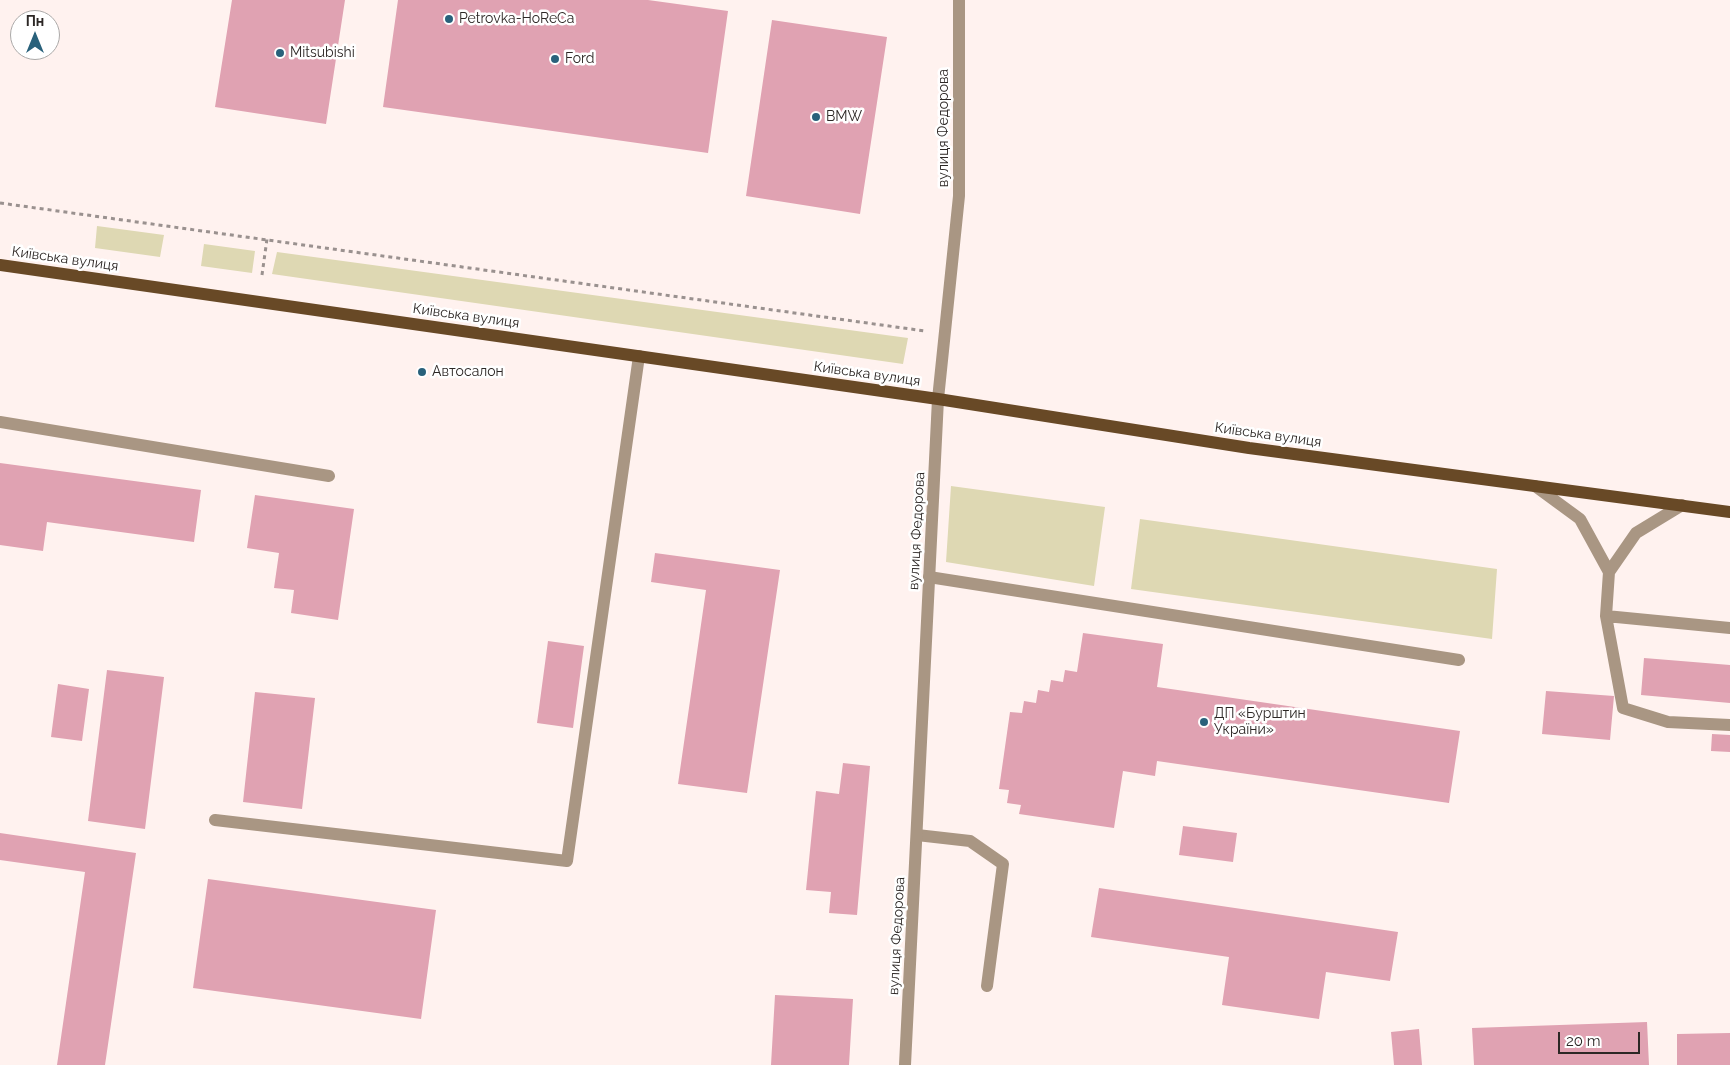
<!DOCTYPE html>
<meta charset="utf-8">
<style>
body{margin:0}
#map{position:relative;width:1730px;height:1065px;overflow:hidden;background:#fff2ef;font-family:Raleway,sans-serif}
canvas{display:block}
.north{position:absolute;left:10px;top:10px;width:50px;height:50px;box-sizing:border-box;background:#fff;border:1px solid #aba9a8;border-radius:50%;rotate:0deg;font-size:14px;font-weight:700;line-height:20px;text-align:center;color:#2c2725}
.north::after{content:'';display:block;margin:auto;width:18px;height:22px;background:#29617b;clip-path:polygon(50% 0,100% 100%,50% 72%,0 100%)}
.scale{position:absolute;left:1558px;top:1032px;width:82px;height:22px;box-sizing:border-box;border:2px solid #2c2725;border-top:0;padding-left:6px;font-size:15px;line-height:18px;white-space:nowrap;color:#2c2725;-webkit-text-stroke:4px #fff;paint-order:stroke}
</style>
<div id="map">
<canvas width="1730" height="1065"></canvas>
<div class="north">Пн</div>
<div class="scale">20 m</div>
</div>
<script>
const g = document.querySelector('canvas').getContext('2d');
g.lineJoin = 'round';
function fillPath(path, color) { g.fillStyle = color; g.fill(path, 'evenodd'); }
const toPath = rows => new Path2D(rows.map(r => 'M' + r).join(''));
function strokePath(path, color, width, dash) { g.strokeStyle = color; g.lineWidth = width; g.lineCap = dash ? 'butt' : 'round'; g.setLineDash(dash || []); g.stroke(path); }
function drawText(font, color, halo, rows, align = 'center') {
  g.font = font + ' Raleway,sans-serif'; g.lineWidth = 5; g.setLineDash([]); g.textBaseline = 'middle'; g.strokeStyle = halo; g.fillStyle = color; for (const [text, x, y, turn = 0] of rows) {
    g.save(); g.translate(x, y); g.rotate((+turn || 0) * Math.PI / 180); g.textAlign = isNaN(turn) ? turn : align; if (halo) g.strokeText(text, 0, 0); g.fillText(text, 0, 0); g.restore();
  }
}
fillPath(toPath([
 [97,226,164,235,160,257,95,248],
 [204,244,255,251,252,273,201,266],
 [277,252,908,338,903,364,272,274],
 [951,486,1105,507,1094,586,946,562],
 [1140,519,1497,569,1492,639,1131,589]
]), '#ded8b3');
fillPath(toPath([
 [232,0,345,0,326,124,215,107],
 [398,0,648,0,728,11,708,153,383,107],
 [772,20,887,37,860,214,746,196],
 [0,463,201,490,194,542,47,522,43,551,0,545],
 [255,495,354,509,338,620,291,613,294,590,274,588,279,553,247,548],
 [655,553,780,570,747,793,678,784,706,590,651,582],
 [1083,633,1163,644,1157,687,1460,731,1449,803,1157,761,1155,776,1123,771,1114,828,1019,814,1021,805,1007,803,1009,790,999,789,1010,712,1022,713,1024,701,1036,703,1038,690,1049,692,1051,680,1063,682,1065,670,1077,672],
 [548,641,584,646,573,728,537,723],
 [1644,658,1730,665,1730,703,1641,695],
 [107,670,164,677,145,829,88,821],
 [58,684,89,689,82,741,51,737],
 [1546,691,1614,696,1610,740,1542,734],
 [255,692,315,698,302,809,243,802],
 [1712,734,1730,735,1730,752,1711,751],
 [843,763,870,766,857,915,829,913,831,892,806,890,816,791,839,794],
 [1183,826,1237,833,1233,862,1179,855],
 [0,833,136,853,105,1065,57,1065,85,872,0,860],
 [208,879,436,910,421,1019,193,988],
 [1099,888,1398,932,1390,981,1326,972,1319,1019,1222,1005,1229,957,1091,937],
 [775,995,853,999,849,1065,771,1065],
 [1647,1022,1649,1065,1474,1065,1472,1028],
 [1419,1029,1422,1065,1394,1065,1391,1032],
 [1730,1033,1730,1065,1677,1065,1677,1034]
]), '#e0a2b2');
strokePath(toPath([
 [0,203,925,331],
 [262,275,267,239]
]), '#9a918f', 3, [4, 4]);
strokePath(toPath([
 [0,422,329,476],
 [1535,486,1580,519,1609,572],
 [1682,505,1636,533,1609,572,1606,616,1623,708,1668,722,1730,725],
 [929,577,1459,660],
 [1606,616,1730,628],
 [215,820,567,861,639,356],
 [917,835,970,841,1003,864,987,986]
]), '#a99683', 12);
strokePath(toPath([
 [905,1065,938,399,959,196,959,0]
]), '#a99683', 12);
strokePath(toPath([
 [0,265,938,399,1249,448,1730,512]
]), '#684926', 12);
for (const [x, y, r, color] of [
 [449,19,5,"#29617b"],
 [280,53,5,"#29617b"],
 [555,59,5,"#29617b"],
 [816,117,5,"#29617b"],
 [422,372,5,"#29617b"],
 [1204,722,5,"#29617b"]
]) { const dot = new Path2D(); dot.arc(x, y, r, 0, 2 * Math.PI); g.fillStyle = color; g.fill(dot); strokePath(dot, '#fff', 2); }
drawText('14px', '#2c2725', '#fff', [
 ["Petrovka-HoReCa",459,19],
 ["Mitsubishi",290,53],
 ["Ford",565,59],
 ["BMW",826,117],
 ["Автосалон",432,372],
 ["ДП «Бурштин",1214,714],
 ["України»",1214,730]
], 'left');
drawText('14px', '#2c2725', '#fff', [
 ["вулиця Федорова",944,128,-90],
 ["Київська вулиця",65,259,8],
 ["Київська вулиця",466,316,8],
 ["Київська вулиця",867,374,8],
 ["Київська вулиця",1268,435,8],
 ["вулиця Федорова",917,531,-87],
 ["вулиця Федорова",897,936,-87]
]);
</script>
